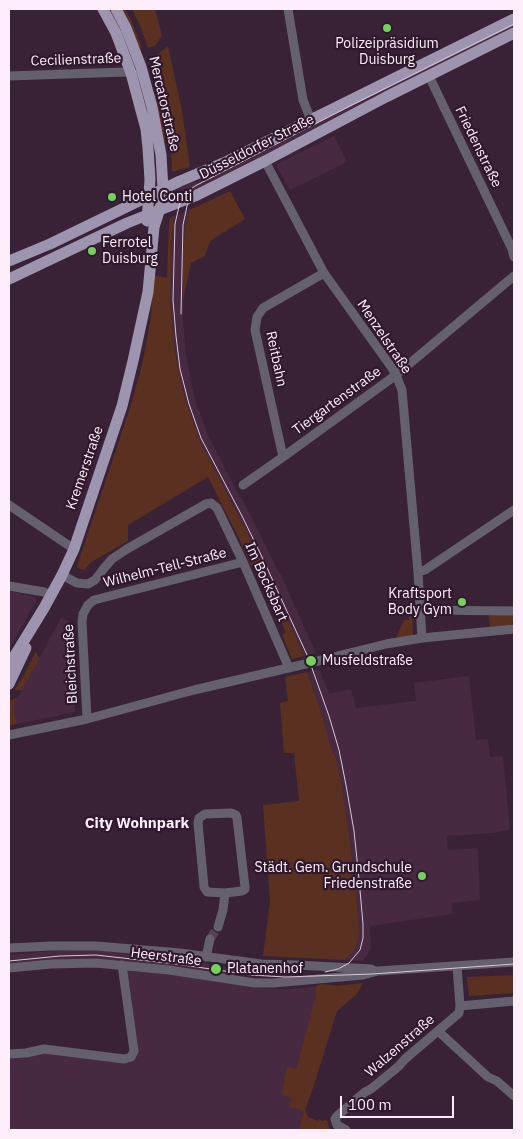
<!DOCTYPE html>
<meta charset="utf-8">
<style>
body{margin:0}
#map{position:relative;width:523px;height:1139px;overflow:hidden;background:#3a2236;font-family:"IBM Plex Sans",sans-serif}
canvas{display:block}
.frame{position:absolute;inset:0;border:10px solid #feeefa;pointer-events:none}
.scale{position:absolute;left:340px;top:1096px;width:114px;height:22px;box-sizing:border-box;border:2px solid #feeefa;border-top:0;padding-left:6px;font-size:15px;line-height:18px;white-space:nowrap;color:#feeefa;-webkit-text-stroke:4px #30192c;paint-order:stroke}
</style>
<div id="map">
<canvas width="523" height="1139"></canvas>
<div class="frame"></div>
<div class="scale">100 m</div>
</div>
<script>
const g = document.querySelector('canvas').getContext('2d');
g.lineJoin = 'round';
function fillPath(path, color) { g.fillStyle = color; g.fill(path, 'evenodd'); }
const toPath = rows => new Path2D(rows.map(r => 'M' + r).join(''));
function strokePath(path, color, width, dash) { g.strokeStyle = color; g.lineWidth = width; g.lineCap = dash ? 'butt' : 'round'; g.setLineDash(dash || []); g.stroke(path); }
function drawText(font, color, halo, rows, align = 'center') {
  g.font = font + ' "IBM Plex Sans",sans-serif'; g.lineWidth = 4.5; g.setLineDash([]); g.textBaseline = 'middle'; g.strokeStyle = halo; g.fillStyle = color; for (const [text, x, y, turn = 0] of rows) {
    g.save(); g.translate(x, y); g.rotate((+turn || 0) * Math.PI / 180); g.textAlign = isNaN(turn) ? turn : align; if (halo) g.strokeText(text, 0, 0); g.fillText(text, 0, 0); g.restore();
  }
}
fillPath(toPath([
 [514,22,514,30,178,199,184,191,178,188,190,182,196,182],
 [334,136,347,162,290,190,277,167,277,164],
 [189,210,186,225,183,248,183,323,186,355,195,400,208,435,231,480,249,512,279,573,280,573,316,653,304,656,260,558,199,439,187,405,182,387,175,353,170,299,170,270,174,216],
 [9,591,35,597,36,601,9,650],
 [61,618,70,622,75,712,17,724,13,706],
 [319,669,329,694,351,689,356,708,416,701,414,683,469,676,476,740,488,739,490,757,503,756,510,830,496,832,495,833,447,836,448,850,478,848,480,900,452,903,453,914,370,926,371,949,363,961,345,960,353,952,357,944,359,932,355,878,342,786,335,754,333,755,319,705,307,672],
 [96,950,173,956,173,958,226,967,263,971,286,971,287,976,287,978,252,976,226,974,172,965,172,967,96,958,52,960,9,964,9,955,51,951],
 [125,967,259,988,291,989,316,986,316,995,296,1070,287,1068,281,1095,291,1098,305,1110,298,1130,9,1130,9,1055,44,1051,133,1058]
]), '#472941');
fillPath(toPath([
 [120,9,125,9,131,20,142,48,138,46],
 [132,9,155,9,162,35,156,45,148,48,141,28],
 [168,46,182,111,190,167,172,172,171,134,168,115,165,97,157,85,151,59],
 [151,88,158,98,161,104,165,139,167,167],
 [230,191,245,219,210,241,205,256,191,263,183,300,183,248,186,225,189,210],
 [174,216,171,248,170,299,175,353,182,387,187,405,199,439,260,558,304,656,292,659,282,635,286,633,256,566,252,567,238,536,208,477,128,525,128,541,90,563,84,570,78,568,77,566,130,408,143,361,151,317,153,275,167,278,169,224,170,218],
 [409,609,412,609,413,636,395,640,404,620,409,620],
 [489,615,514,615,514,621,510,625,490,627],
 [36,651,39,659,22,690,16,690,15,689,25,673],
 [307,672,319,705,333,754,335,754,342,786,348,828,355,878,359,932,357,944,353,952,345,960,263,956,270,901,263,805,299,801,294,753,284,753,280,703,288,701,285,677],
 [15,698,17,699,13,706,17,724,9,726,9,701],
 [514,975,514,993,469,996,467,977],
 [363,983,357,994,337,1011,313,1088,305,1110,308,1117,318,1121,319,1119,322,1121,327,1120,329,1128,331,1130,298,1130,304,1111,289,1107,291,1098,281,1095,287,1067,296,1069,316,995,316,986,322,984,338,986]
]), '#5a3021');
strokePath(toPath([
 [210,939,218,927]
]), '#574153', 9, [9, 4.5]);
strokePath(toPath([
 [288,9,303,100,311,120],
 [9,76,125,72,131,73,135,75],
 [429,76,512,249,514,257],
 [265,161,324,273,392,368,396,375,402,390,418,572,422,638],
 [283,457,255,330,257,317,263,308,324,273],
 [243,485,283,457,396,375,514,276],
 [9,505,74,549],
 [418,572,425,570,514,510],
 [62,575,77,583,88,584,95,580,105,567,112,559,127,549,206,504,211,503,217,508,243,562,289,668],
 [9,586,44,592,51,596],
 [420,610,514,611],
 [87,719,82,622,83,614,88,605,94,600,243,562],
 [9,735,87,719,194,690,314,662,386,644,422,638,514,629],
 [218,927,223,910,225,893,242,891,245,889,245,887,237,818,236,815,231,813,205,814,199,818,198,823,204,887,207,892,225,893],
 [9,948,51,946,96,946,180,953,261,964,297,965,371,969,375,971],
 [206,957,210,939],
 [9,968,51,964,96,963,169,970,255,983,274,983,363,975,378,971,514,962],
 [460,1006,514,1001],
 [438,1031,488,1077,497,1081,514,1096],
 [9,1054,26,1053,44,1049,124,1059,131,1057,134,1051,122,965],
 [346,1130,337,1125,335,1119,337,1116,365,1092,371,1089,399,1066,405,1059,459,1013,460,1006,457,966]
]), '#64606e', 9);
strokePath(toPath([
 [103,9,116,33,131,73,146,129,148,148,150,180,147,221],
 [9,261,50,244,180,181,228,161,514,19],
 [9,279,127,223,195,196,265,161,386,97,514,33],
 [9,665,44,608,62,575,74,549,122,406,133,361,148,292,154,227,161,205,163,189,161,155,152,107,141,67,126,28,116,9],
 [9,684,26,648]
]), '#9d94af', 11);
strokePath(toPath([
 [181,314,183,225,187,206,190,198,194,194],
 [9,961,60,956,96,955,176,964,252,975,285,977,372,974,514,964],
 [325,972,338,969,349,963,360,950,363,938,363,924,359,879,354,831,346,785,339,750,329,716,308,657,262,557,242,516,201,438,189,404,180,369,176,336,173,300,175,224,180,202,188,191,195,186,348,107,514,24]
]), '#d9c7d5', 1);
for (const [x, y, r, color] of [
 [387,28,5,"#73d25c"],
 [112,197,5,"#73d25c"],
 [92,251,5,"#73d25c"],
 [462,602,5,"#73d25c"],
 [311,661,6,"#73d25c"],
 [422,876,5,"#73d25c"],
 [216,969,6,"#73d25c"]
]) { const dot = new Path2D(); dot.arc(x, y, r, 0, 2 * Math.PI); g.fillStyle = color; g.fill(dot); strokePath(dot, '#30192c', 2); }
drawText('14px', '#feeefa', '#30192c', [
 ["Polizeipräsidium",387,44,"center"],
 ["Duisburg",387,60,"center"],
 ["Hotel Conti",122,197],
 ["Ferrotel",102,243],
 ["Duisburg",102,259],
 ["Kraftsport",452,594,"right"],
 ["Body Gym",452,610,"right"],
 ["Musfeldstraße",322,661],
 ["Städt. Gem. Grundschule",412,868,"right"],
 ["Friedenstraße",412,884,"right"],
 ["Platanenhof",227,969]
], 'left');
drawText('14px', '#feeefa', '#30192c', [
 ["Cecilienstraße",76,60,-2],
 ["Mercatorstraße",164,104,77],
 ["Düsseldorfer Straße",257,147,-27],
 ["Friedenstraße",478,147,64],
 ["Menzelstraße",384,337,56],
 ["Reitbahn",276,359,78],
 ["Tiergartenstraße",337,401,-36],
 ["Kremerstraße",85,468,-71],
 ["Wilhelm-Tell-Straße",165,568,-14],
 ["Im Bocksbart",266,582,66],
 ["Bleichstraße",71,664,-93],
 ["Heerstraße",166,957,7],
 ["Walzenstraße",400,1046,-41]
]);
drawText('bold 15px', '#feeefa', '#30192c', [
 ["City Wohnpark",137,824]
]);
</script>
